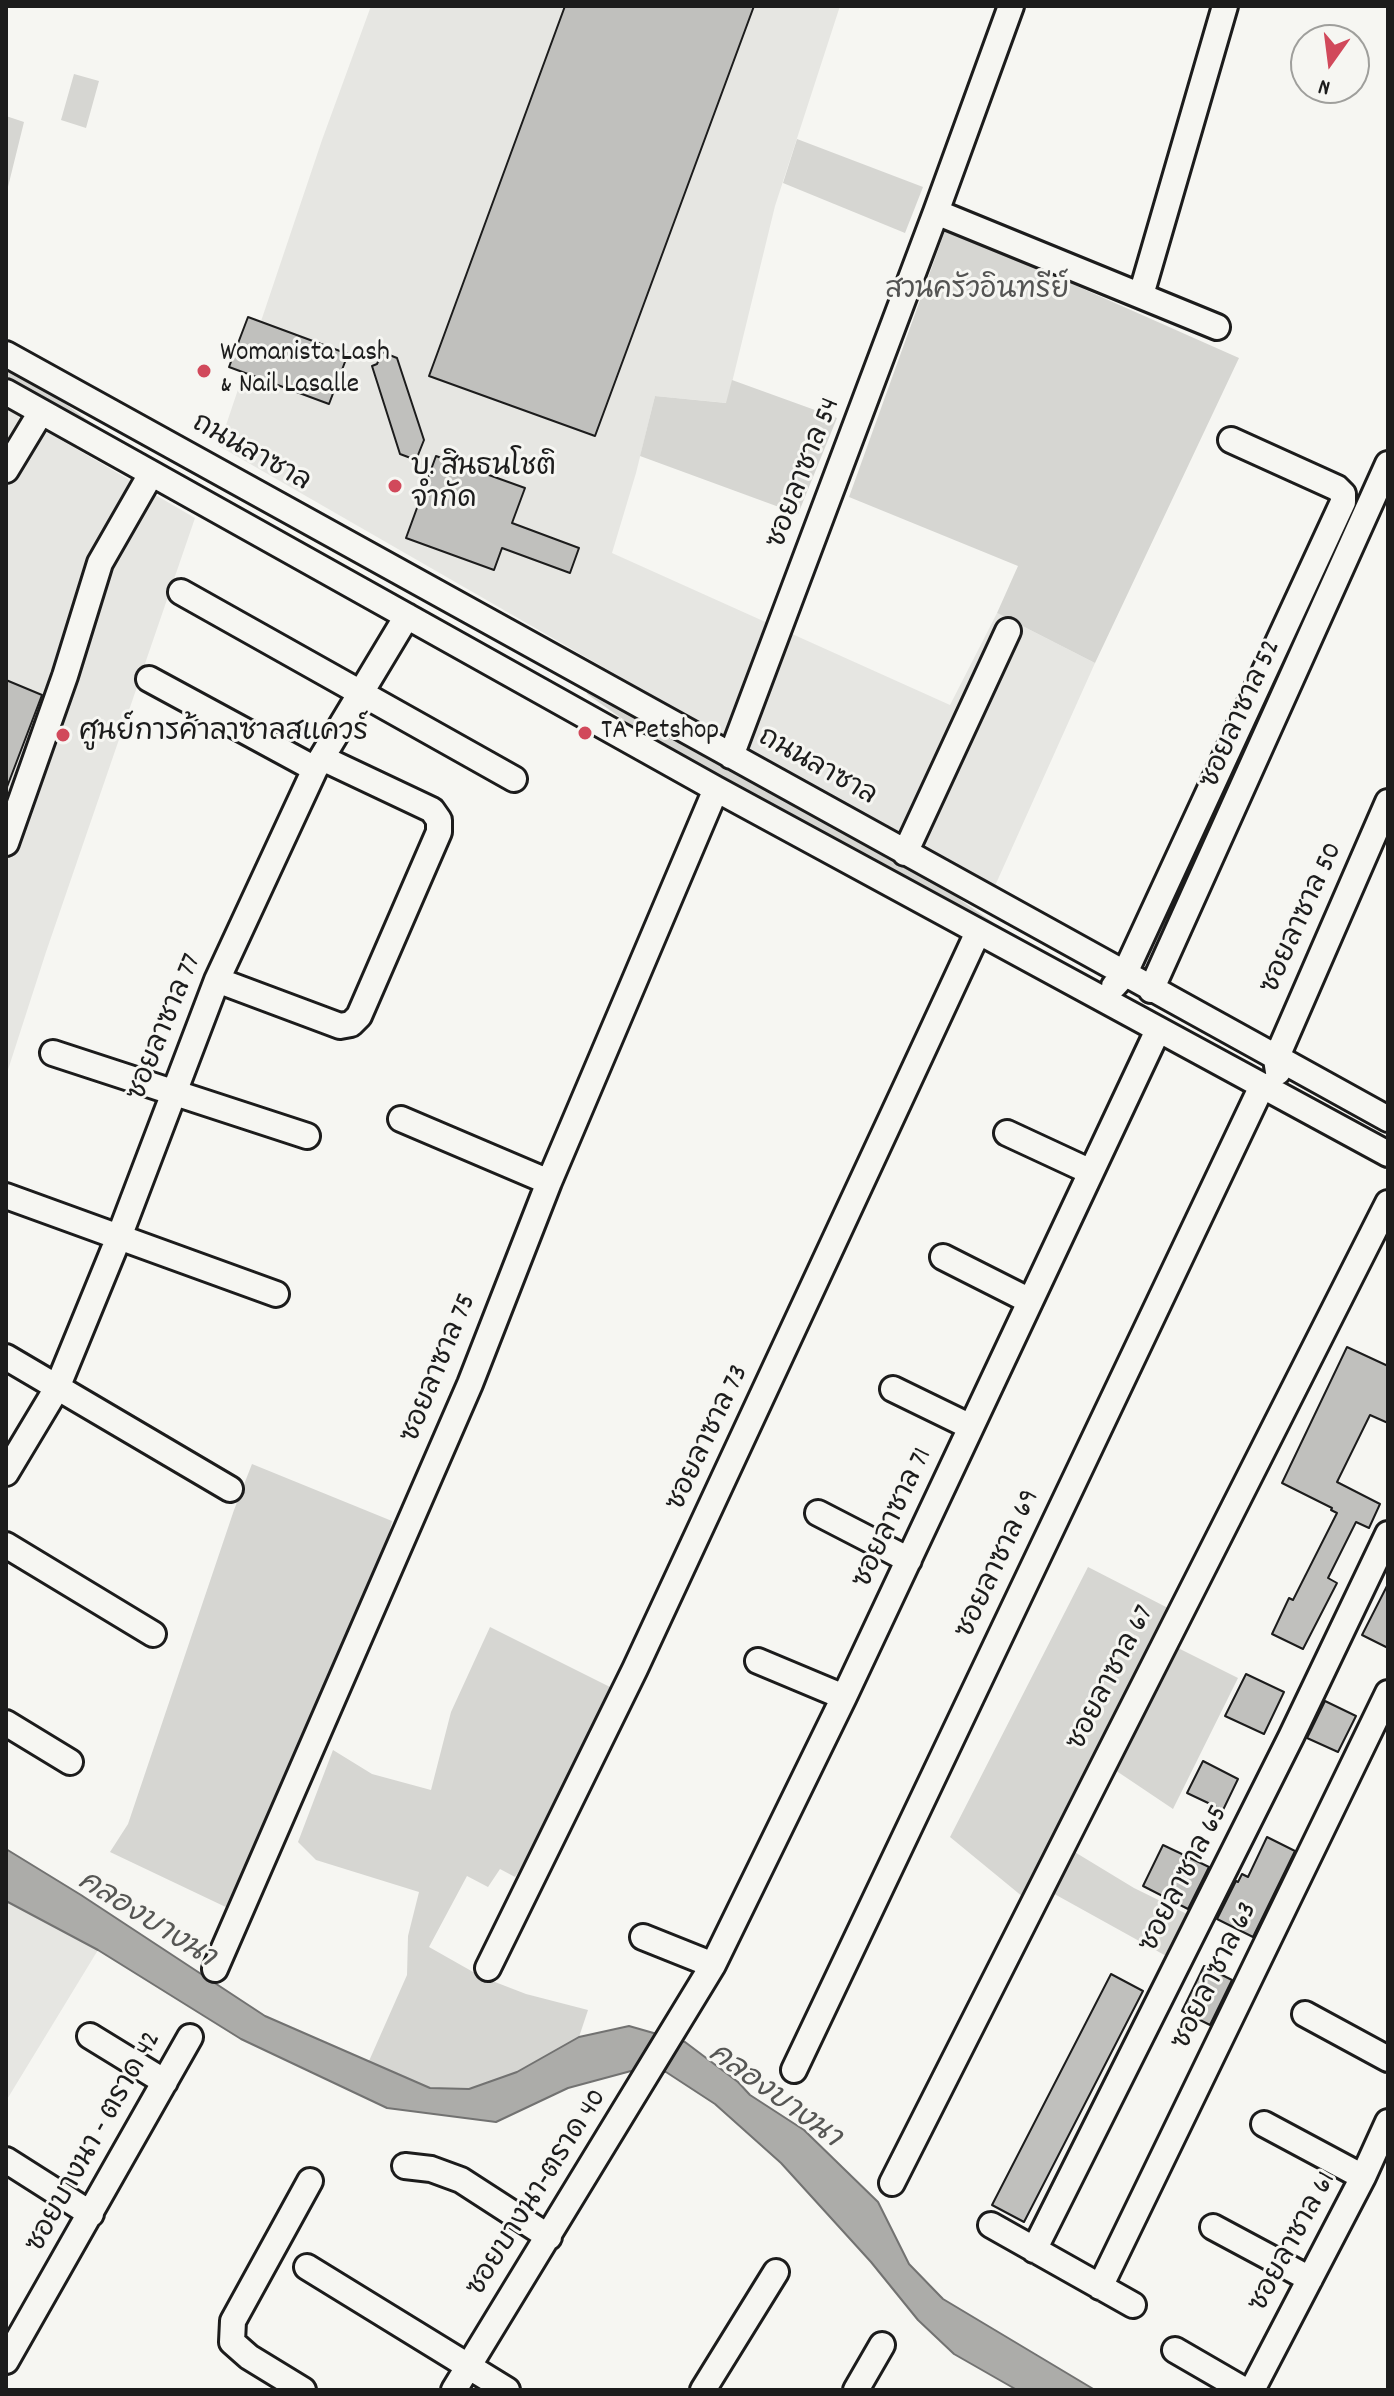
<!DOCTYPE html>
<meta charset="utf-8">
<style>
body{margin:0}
#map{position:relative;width:1394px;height:2396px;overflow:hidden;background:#f6f6f2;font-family:Dekko,sans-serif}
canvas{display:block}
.frame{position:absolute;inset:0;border:8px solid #1c1c1c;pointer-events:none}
.north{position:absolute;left:1290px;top:24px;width:80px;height:80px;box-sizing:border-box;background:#f6f6f2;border:2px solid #9f9f9c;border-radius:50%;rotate:194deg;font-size:22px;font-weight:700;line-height:32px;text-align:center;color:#1c1c1c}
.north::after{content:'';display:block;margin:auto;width:28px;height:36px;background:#d1495b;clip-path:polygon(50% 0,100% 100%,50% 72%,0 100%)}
</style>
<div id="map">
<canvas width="1394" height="2396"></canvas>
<div class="frame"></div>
<div class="north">N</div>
</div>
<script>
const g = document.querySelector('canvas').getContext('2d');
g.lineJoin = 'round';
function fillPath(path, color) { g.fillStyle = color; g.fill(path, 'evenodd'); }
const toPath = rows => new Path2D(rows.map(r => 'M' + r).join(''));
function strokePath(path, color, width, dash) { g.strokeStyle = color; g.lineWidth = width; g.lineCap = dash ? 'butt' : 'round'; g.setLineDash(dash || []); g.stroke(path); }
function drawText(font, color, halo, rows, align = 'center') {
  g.font = font + ' Dekko,"Playpen Sans Thai",sans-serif'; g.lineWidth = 6; g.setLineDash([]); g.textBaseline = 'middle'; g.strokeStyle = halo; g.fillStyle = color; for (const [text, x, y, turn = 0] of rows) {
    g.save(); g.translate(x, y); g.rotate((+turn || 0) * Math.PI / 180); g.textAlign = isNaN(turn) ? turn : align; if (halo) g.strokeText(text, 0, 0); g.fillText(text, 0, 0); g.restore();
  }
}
fillPath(toPath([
 [371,6,840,6,775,206,727,403,655,396,636,473,612,553,950,705,997,613,1095,663,994,888,893,834,219,446,322,140],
 [6,408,195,518,46,952,6,1076],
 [6,1901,98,1950,6,2101]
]), '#e6e6e2');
fillPath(toPath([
 [74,74,99,81,86,128,61,120],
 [6,116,24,122,6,195],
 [797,139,923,187,905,233,783,183],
 [946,228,1239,358,1095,663,997,613,1018,566,849,497],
 [6,367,46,390,100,429,94,429,6,379],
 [732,380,837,418,798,514,640,456,655,396,726,403],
 [588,690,949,892,994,923,1084,975,1081,978,870,857,638,730,587,694],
 [252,1464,392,1521,387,1543,311,1730,232,1910,110,1852,128,1824,234,1510],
 [1088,1567,1168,1608,1023,1897,950,1837],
 [490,1627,616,1690,556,1814,515,1877,500,1869,488,1887,467,1876,429,1947,482,1977,526,1994,588,2010,579,2037,517,2072,469,2089,430,2089,369,2061,407,1975,408,1936,419,1892,316,1860,298,1842,333,1750,372,1774,431,1790,451,1712],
 [1176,1647,1238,1678,1173,1809,1112,1768],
 [1073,1851,1134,1888,1191,1916,1168,1957,1049,1891]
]), '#d6d6d2');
const water = toPath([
 [6,1849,81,1895,265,2016,430,2088,469,2089,517,2072,579,2037,629,2026,685,2042,738,2082,750,2095,804,2130,878,2202,909,2264,943,2299,1095,2390,1017,2390,954,2354,918,2320,871,2262,781,2163,715,2104,666,2072,631,2071,568,2088,496,2122,387,2108,241,2039,98,1950,6,1901,6,1849]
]);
fillPath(water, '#acaca9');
strokePath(water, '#727271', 2);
const building = toPath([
 [565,6,754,6,595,436,429,376,565,6],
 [248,317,348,354,329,404,229,367,248,317],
 [382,352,397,358,424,440,416,460,400,454,372,366,377,364,382,352],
 [436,456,525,488,512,523,579,548,570,573,502,548,494,570,406,538,436,456],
 [6,680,42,695,7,787,6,787,6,680],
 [1347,1347,1388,1366,1388,1423,1370,1415,1337,1482,1380,1504,1369,1528,1356,1522,1328,1578,1337,1583,1303,1649,1272,1634,1289,1598,1293,1600,1337,1513,1331,1510,1332,1508,1282,1483,1347,1347],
 [1388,1584,1388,1648,1362,1635,1388,1584],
 [1246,1674,1284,1692,1264,1734,1225,1716,1246,1674],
 [1325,1701,1356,1716,1338,1752,1307,1738,1325,1701],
 [1203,1761,1238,1779,1223,1810,1187,1793,1203,1761],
 [1267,1837,1295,1851,1253,1937,1217,1919,1236,1881,1238,1882,1242,1874,1248,1877,1267,1837],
 [1163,1845,1209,1867,1188,1909,1143,1886,1163,1845],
 [1204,1966,1232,1980,1210,2025,1182,2011,1204,1966],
 [1111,1974,1143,1991,1024,2222,992,2205,1111,1974]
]);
fillPath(building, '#c0c0bd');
strokePath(building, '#1c1c1c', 2);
const minor = toPath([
 [936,212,1217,327],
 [1141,295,1225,6],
 [6,354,1388,1119],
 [6,392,716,789,1388,1154],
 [6,470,41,412],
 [181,592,514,779],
 [149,679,315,769],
 [731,756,936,212,1011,6],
 [6,843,65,676,100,563,151,474],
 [905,853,1008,631],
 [217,980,340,1026,351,1024,359,1016,439,832,439,820,432,810,322,758],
 [1114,986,1124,975,1343,502,1343,494,1337,488,1231,440],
 [1151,990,1388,464],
 [53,1053,307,1136],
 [1278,1072,1276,1059,1388,802],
 [401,1119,549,1182],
 [1007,1133,1091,1172],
 [6,1196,276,1294],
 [943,1257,1030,1301],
 [6,1357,230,1489],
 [893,1389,971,1427],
 [6,1473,57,1388,119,1237,217,980,315,769,407,616],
 [818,1513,909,1560],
 [6,1545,153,1634],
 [758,1661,844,1697],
 [6,1723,70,1762],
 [643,1937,713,1965],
 [488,1968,635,1669,978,932],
 [215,1969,470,1384,549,1182,716,789],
 [1305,2014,1388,2059],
 [90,2036,165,2082],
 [794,2070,1262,1086],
 [1264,2124,1363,2177],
 [6,2160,91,2214],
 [405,2166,431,2169,461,2180,549,2237],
 [892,2183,1388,1203],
 [991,2225,1133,2305],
 [1213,2227,1310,2279],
 [1034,2250,1291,1737,1388,1534],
 [307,2267,507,2390],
 [1100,2287,1388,1693],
 [1175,2350,1244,2390],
 [6,2361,190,2037],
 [303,2390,249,2357,232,2342,233,2321,310,2181],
 [454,2390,713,1965,844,1697,1158,1030],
 [703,2390,776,2272],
 [856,2390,882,2345],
 [1252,2390,1363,2177,1388,2122]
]);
strokePath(minor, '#1c1c1c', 30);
strokePath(minor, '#f6f6f2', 24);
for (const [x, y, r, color] of [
 [204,371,8,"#d1495b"],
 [395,486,8,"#d1495b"],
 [585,733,8,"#d1495b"],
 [63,735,8,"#d1495b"]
]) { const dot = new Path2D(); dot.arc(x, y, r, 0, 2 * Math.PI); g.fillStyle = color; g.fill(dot); strokePath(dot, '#f6f6f2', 3); }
drawText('28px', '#545453', '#f6f6f2', [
 ["สวนครัวอินทรีย์",977,293]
]);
drawText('28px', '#1c1c1c', '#f6f6f2', [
 ["Womanista Lash",220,355],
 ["& Nail Lasalle",220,387],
 ["บ. สินธนโชติ",411,470],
 ["จำกัด",411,502],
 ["TA Petshop",601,733],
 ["ศูนย์การค้าลาซาลสแควร์",79,735]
], 'left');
drawText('28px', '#1c1c1c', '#f6f6f2', [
 ["ถนนลาซาล",250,455,29],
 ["ซอยลาซาล 54",806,474,-69],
 ["ซอยลาซาล 52",1243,715,-66],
 ["ถนนลาซาล",816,769,29],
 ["ซอยลาซาล 50",1304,919,-66],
 ["ซอยลาซาล 77",167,1028,-68],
 ["ซอยลาซาล 75",441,1369,-68],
 ["ซอยลาซาล 73",710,1439,-65],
 ["ซอยลาซาล 71",895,1519,-65],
 ["ซอยลาซาล 69",1000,1565,-65],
 ["ซอยลาซาล 67",1113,1679,-63],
 ["ซอยลาซาล 65",1186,1880,-63],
 ["ซอยลาซาล 63",1217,1977,-64],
 ["ซอยบางนา - ตราด 42",96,2143,-61],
 ["ซอยบางนา-ตราด 40",539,2194,-58],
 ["ซอยลาซาล 61",1295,2243,-62]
]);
drawText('italic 30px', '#565654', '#f6f6f2', [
 ["คลองบางนา",145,1922,32],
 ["คลองบางนา",773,2098,36]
]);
</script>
